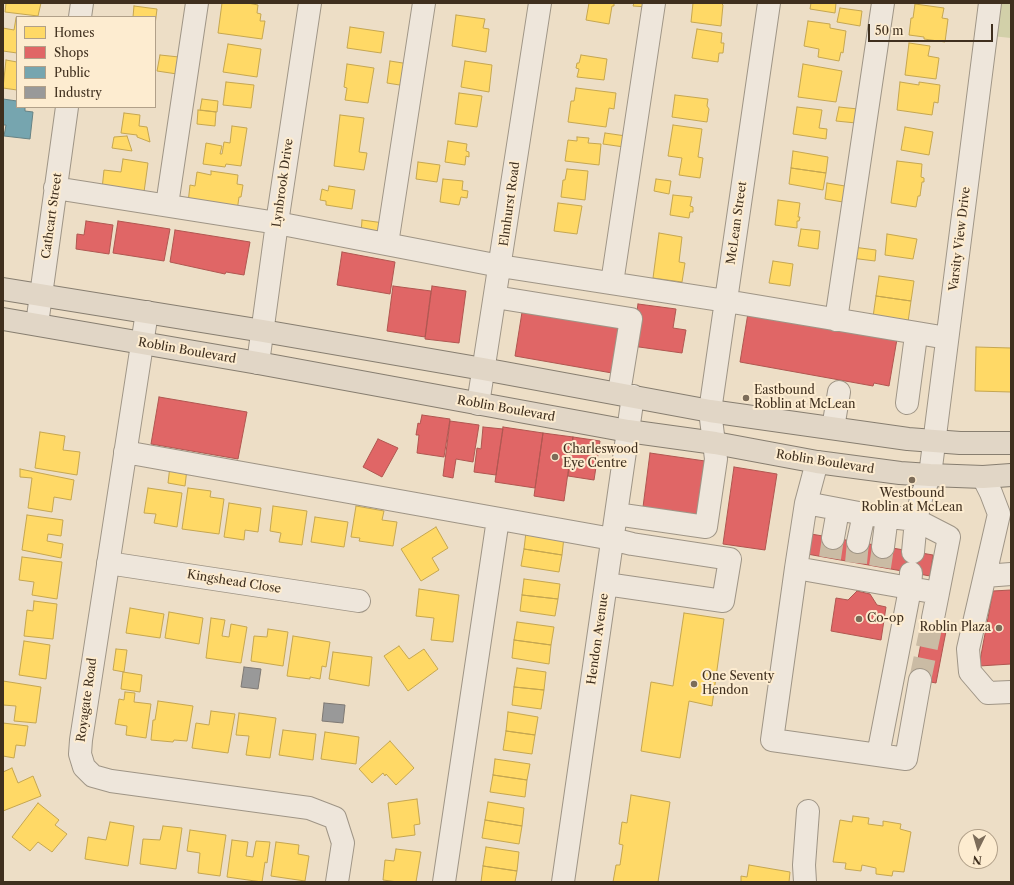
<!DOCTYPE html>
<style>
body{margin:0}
#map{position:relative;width:1014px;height:885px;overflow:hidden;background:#eddec6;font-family:"Libre Caslon Text",serif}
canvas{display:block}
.frame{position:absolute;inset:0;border:4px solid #3f2f1e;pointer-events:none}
.legend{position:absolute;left:16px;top:16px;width:140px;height:92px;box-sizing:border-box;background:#fdecd0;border:1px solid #b1a089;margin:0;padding:5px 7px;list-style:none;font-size:12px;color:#3f2f1e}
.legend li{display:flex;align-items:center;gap:8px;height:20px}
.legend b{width:20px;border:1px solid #b1a089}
.north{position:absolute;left:958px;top:829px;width:40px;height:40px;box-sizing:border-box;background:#fdecd0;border:1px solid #b1a089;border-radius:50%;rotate:185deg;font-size:11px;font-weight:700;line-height:16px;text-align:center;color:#3f2f1e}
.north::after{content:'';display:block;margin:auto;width:14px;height:18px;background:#7c6c59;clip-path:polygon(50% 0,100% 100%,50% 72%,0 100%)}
.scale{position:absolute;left:868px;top:24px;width:125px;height:18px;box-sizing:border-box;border:2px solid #3f2f1e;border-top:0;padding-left:5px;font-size:12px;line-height:14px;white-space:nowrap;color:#3f2f1e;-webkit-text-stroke:3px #fdecd0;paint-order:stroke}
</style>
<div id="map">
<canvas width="1014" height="885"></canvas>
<div class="frame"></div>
<ul class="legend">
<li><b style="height:11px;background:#ffd966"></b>Homes</li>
<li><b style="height:11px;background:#e06666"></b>Shops</li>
<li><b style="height:11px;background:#76a5af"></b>Public</li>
<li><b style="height:11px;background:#999"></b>Industry</li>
</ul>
<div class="north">N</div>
<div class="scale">50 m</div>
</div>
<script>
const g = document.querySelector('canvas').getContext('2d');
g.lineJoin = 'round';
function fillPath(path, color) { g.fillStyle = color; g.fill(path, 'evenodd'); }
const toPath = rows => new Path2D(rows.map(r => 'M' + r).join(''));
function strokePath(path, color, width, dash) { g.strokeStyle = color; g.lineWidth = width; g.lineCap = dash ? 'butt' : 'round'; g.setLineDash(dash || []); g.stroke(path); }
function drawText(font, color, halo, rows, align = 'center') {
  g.font = font + ' "Libre Caslon Text",serif'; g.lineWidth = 4; g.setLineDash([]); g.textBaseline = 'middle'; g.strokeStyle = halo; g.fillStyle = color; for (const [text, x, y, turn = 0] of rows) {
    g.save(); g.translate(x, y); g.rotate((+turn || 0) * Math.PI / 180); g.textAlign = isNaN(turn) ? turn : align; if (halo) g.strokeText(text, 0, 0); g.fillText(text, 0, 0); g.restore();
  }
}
fillPath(toPath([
 [996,3,1011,3,1011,38,992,36]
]), '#d2d0a9');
const homes = toPath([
 [6,3,41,3,38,16,5,12,6,3],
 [222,3,248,3,258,5,257,13,261,14,260,21,265,21,262,39,218,33,222,3],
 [589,3,614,3,614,6,612,6,609,24,586,20,589,3],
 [634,3,648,3,647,7,633,6,634,3],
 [693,3,722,3,722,4,723,5,721,26,691,22,693,3],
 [811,3,836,3,835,13,810,9,811,3],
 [915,4,944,8,942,18,948,19,945,42,924,39,924,37,909,35,911,18,913,18,915,4],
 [134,6,157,9,155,25,155,17,133,17,134,6],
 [840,8,862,11,860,26,837,22,840,8],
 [456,15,485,19,483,28,489,29,486,52,452,46,456,15],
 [16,18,17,19,17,53,3,51,3,28,14,30,16,18],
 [808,21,830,24,830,28,846,31,843,53,841,52,839,61,818,57,819,49,804,46,808,21],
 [350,27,384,32,381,53,347,48,350,27],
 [697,29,722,33,721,43,724,43,723,53,719,53,718,62,692,58,697,29],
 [909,43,930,46,928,56,939,58,936,79,905,75,909,43],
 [228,44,261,49,257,77,223,72,228,44],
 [160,55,179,57,177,74,157,71,160,55],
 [581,55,607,59,604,80,577,77,579,69,576,68,577,63,579,63,581,55],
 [6,60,17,62,17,90,3,88,6,60],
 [390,61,409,64,406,86,387,83,390,61],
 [465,61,492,65,489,92,461,87,465,61],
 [347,64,374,68,368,103,345,100,347,88,344,87,347,64],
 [803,64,842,71,836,102,798,97,803,64],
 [226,82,254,85,251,108,223,105,226,82],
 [900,82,919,85,919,82,940,85,938,103,934,102,932,115,897,110,900,82],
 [576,88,616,93,614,109,609,108,606,127,568,122,571,101,574,101,576,88],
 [459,93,482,96,477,127,455,124,459,93],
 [675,95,708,99,707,106,709,109,707,122,672,117,675,95],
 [202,99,218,101,217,112,200,110,202,99],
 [797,107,822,110,819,128,827,129,826,139,793,134,797,107],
 [839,107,858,109,856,123,836,121,839,107],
 [198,110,216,112,215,126,197,124,198,110],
 [124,113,140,115,139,126,147,127,150,142,137,137,137,135,121,133,124,113],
 [340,115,364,118,359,152,367,153,364,170,334,166,340,115],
 [673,125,702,129,698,157,703,158,700,178,679,175,682,158,668,156,673,125],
 [232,126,247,128,241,166,226,164,225,167,203,164,206,143,222,146,220,154,222,154,224,142,230,143,232,126],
 [905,127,933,132,929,155,901,150,905,127],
 [605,133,626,136,624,147,603,144,605,133],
 [127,136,132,151,112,148,114,137,127,136],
 [577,137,589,138,588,143,601,144,599,165,565,161,568,140,577,141,577,137],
 [448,141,467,144,466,151,469,152,469,157,466,156,465,165,445,162,448,141],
 [793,151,828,157,826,173,791,168,793,151],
 [123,159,148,163,144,192,102,189,104,170,121,172,123,159],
 [897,161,922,164,921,177,924,178,924,182,922,182,920,196,918,196,916,207,891,203,897,161],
 [418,162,440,165,437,182,416,179,418,162],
 [791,168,826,173,823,190,789,184,791,168],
 [567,169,588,171,585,200,561,197,563,180,565,180,567,169],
 [211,171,238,175,237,184,243,185,241,197,239,197,237,211,188,203,190,185,195,186,197,172,211,175,211,171],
 [443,179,463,181,462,190,468,191,467,198,461,197,459,205,440,202,443,179],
 [656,179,671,181,669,194,654,191,656,179],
 [827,183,845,186,843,202,825,199,827,183],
 [329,186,355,190,352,209,326,205,326,201,320,200,322,189,328,191,329,186],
 [673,195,692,197,690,206,693,207,693,212,690,212,689,218,670,215,673,195],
 [778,200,800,203,798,217,800,217,799,221,797,221,797,228,775,225,778,200],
 [558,203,582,206,577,234,554,231,558,203],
 [362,220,384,223,382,236,361,234,362,220],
 [801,229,820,231,818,249,798,246,801,229],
 [659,233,682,237,679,262,685,263,682,282,653,278,659,233],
 [887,234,917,239,913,259,885,255,887,234],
 [853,247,876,250,875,261,851,258,853,247],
 [773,261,793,264,790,286,769,283,773,261],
 [879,276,914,281,911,301,876,296,879,276],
 [876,296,911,301,908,322,873,317,876,296],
 [976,347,1011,348,1011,392,975,391,976,347],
 [40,432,65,436,63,450,80,452,77,475,35,468,40,432],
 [170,466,187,469,185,486,168,483,170,466],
 [20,469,74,480,71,500,54,497,52,512,28,508,32,478,20,477,20,469],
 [148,488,182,493,177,527,154,523,156,514,144,513,148,488],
 [188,488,211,491,210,497,224,499,219,534,182,529,188,488],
 [229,503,261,508,258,532,245,530,244,540,224,537,229,503],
 [273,506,307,511,302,545,279,542,281,533,270,531,273,506],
 [356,506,384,511,382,520,397,522,393,546,359,541,360,538,351,537,356,506],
 [27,515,63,520,61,536,48,534,47,541,63,544,61,558,22,550,27,515],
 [315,517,348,522,344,547,311,542,315,517],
 [436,527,448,548,432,558,439,570,421,581,401,549,436,527],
 [526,532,564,537,562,555,524,549,526,532],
 [524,549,562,555,559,572,521,566,524,549],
 [22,557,62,562,57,599,32,595,34,582,19,580,22,557],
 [524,579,560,584,558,599,522,595,524,579],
 [419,589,459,595,453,642,431,640,434,618,416,616,419,589],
 [522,595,558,599,555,616,520,611,522,595],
 [34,601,57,604,53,639,24,636,27,610,33,611,34,601],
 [130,608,164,614,160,638,126,633,130,608],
 [169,612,203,618,199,644,165,638,169,612],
 [684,613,724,619,712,706,689,701,680,758,641,751,651,682,673,686,684,613],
 [211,618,225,620,222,636,229,637,231,624,247,627,241,663,206,658,211,618],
 [517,622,554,627,551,645,514,640,517,622],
 [268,629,288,632,283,666,251,661,254,636,267,637,268,629],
 [293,636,330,642,326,667,322,666,320,679,310,677,310,679,287,676,293,636],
 [514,640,551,645,549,664,512,658,514,640],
 [24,641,50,645,46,679,19,675,24,641],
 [399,646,409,659,424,649,438,669,408,691,384,656,399,646],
 [116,649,127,650,124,672,113,670,116,649],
 [333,652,372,657,369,686,329,679,333,652],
 [517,668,546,672,544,690,514,687,517,668],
 [123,672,142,675,140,692,121,689,123,672],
 [3,681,41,687,36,723,14,721,16,706,3,705,3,681],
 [514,687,544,690,541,709,512,705,514,687],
 [125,692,135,693,134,702,151,704,146,738,126,735,127,726,115,724,119,699,124,700,125,692],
 [158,701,193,706,187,741,174,740,173,742,151,740,153,720,155,720,158,701],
 [211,711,235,714,228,753,192,748,196,723,209,725,211,711],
 [508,712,538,717,535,735,506,731,508,712],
 [239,713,276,718,270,758,246,755,249,736,236,735,239,713],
 [3,723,28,726,25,746,16,745,14,758,3,756,3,723],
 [283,730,316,734,313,760,279,755,283,730],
 [506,731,535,735,532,754,503,750,506,731],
 [325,732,359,737,356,764,321,759,325,732],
 [390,741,414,768,396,785,386,774,385,776,383,773,372,783,359,769,390,741],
 [495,759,530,764,527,780,493,775,495,759],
 [12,768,18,783,33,776,41,796,3,811,3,772,12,768],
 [493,775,527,780,525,797,490,792,493,775],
 [631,795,670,802,658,882,613,882,616,865,620,865,623,845,619,844,622,822,627,823,631,795],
 [417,799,420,824,414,825,415,835,392,838,388,803,417,799],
 [488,802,524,808,522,826,485,820,488,802],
 [38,803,59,820,55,825,67,834,52,852,38,842,30,851,12,837,38,803],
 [853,816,869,818,868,824,883,826,883,821,901,824,900,829,911,832,904,872,893,871,892,876,876,874,876,868,862,865,861,871,845,869,846,863,833,862,840,820,852,822,853,816],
 [485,820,522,826,519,844,482,838,485,820],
 [110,822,134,826,128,866,85,859,88,837,106,840,110,822],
 [163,826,182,828,176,869,140,864,143,839,160,840,163,826],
 [190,830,226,835,220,876,198,873,200,853,187,851,190,830],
 [232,840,248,842,246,856,253,857,256,841,270,842,267,863,265,862,262,882,227,877,232,840],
 [276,842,299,845,298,854,309,856,305,881,271,876,276,842],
 [486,847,519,852,517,871,483,866,486,847],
 [396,849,421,852,416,882,398,882,383,880,385,860,394,861,396,849],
 [749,865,790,872,789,882,741,882,741,876,747,877,749,865],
 [483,866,517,871,515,882,481,882,483,866]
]);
fillPath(homes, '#ffd966');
strokePath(homes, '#c5a650', 1);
const shops = toPath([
 [86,221,113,225,109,254,76,249,77,234,84,235,86,221],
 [118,221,170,229,164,261,113,253,118,221],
 [175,230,250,242,244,275,226,272,225,274,170,262,175,230],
 [342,252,395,262,390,294,337,285,342,252],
 [393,286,431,291,425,337,387,331,393,286],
 [432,286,466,291,459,343,425,339,432,286],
 [638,304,676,309,673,328,686,330,682,353,632,346,638,304],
 [523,306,620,324,612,373,515,356,523,306],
 [748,313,897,339,889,386,874,383,873,386,740,362,748,313],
 [159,397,247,412,238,459,151,444,159,397],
 [422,415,450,419,444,457,417,453,419,435,416,435,418,423,420,424,422,415],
 [450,421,479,425,473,462,456,459,453,478,443,476,450,421],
 [483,427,503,429,496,475,474,472,477,448,481,449,483,427],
 [503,427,543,433,535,488,495,482,503,427],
 [543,433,573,437,564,501,534,496,543,433],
 [573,437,600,441,594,480,568,476,573,437],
 [378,439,398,448,382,477,363,467,378,439],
 [650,453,705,461,698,515,643,507,650,453],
 [734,467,777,474,765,550,723,544,734,467],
 [811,534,933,555,930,576,807,554,811,534],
 [1011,590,1011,664,979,666,993,591,1011,590],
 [857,591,870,594,877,605,886,607,881,640,831,631,836,598,848,600,857,591],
 [926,617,948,621,936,683,920,680,914,680,926,617]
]);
fillPath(shops, '#e06666');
strokePath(shops, '#b05650', 1);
const public = toPath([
 [3,99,17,101,17,107,25,107,25,111,33,112,30,139,4,136,6,125,3,125,3,99]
]);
fillPath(public, '#76a5af');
strokePath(public, '#668284', 1);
const industry = toPath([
 [244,667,261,669,258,689,241,687,244,667],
 [324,703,345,705,343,723,322,721,324,703]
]);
fillPath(industry, '#999');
strokePath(industry, '#7e7974', 1);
strokePath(toPath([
 [830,558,833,538],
 [856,563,858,542],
 [880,567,883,547],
 [920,680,933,618]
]), '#cabba4', 22, [22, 11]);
const minor = toPath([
 [80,17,82,3],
 [55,188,277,223,500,266,726,301,947,338],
 [167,205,197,3],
 [387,244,424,3],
 [612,283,654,3],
 [495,297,631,319,619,393],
 [147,312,81,740,80,754,84,767,93,776,111,781,309,808,335,818,343,843,337,882],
 [836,320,883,3],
 [37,324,67,107],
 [258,363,277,223,310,3],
 [907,403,915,343],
 [478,404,540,3],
 [833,428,839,392],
 [125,452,612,539,632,544,730,559,723,601,606,584],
 [817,462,806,503,864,514,916,520,922,495,930,475,990,3],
 [983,477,991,493,999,514,968,649,970,672,988,693,1011,692],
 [806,503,796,568,938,593,949,537,916,520,913,552],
 [616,514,706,527,716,459,710,411,769,3],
 [833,538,838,510],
 [858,542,864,514],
 [883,547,887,516],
 [108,563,359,601],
 [796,568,772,740,906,759,920,680],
 [985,576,1011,574],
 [933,618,938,593],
 [878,755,910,589,911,573],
 [444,882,498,519],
 [563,882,633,396],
 [805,882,804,865,808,811]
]);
const major = toPath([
 [3,289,263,331,483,369,710,411,908,439,960,443,1011,443],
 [3,319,258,363,628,431,715,443,817,462,900,473,930,475,983,477,1011,475]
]);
strokePath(minor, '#9f9586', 24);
strokePath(major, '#877e70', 24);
strokePath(minor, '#eee6db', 22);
strokePath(major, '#e1d6c6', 22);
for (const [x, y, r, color] of [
 [746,398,4,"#7c6c59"],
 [555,457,4,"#7c6c59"],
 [912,480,4,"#7c6c59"],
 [859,619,4,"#7c6c59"],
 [999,628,4,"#7c6c59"],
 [694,684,4,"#7c6c59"]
]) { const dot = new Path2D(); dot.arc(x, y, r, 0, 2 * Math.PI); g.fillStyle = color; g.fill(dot); strokePath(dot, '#fdecd0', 1.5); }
drawText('12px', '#3f2f1e', '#fdecd0', [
 ["Lynbrook Drive",283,183,-82],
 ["Elmhurst Road",510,204,-82],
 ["Cathcart Street",52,216,-82],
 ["McLean Street",737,223,-82],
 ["Varsity View Drive",960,239,-83],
 ["Roblin Boulevard",187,351,10],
 ["Roblin Boulevard",506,409,10],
 ["Roblin Boulevard",825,462,9],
 ["Kingshead Close",234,582,9],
 ["Hendon Avenue",598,639,-82],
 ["Royagate Road",87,700,-82]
]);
drawText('12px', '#3f2f1e', '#fdecd0', [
 ["Eastbound",754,391],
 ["Roblin at McLean",754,405],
 ["Charleswood",563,450],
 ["Eye Centre",563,464],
 ["Westbound",912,494,"center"],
 ["Roblin at McLean",912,508,"center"],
 ["Co-op",867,619],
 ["Roblin Plaza",991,628,"right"],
 ["One Seventy",702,677],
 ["Hendon",702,691]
], 'left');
</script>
